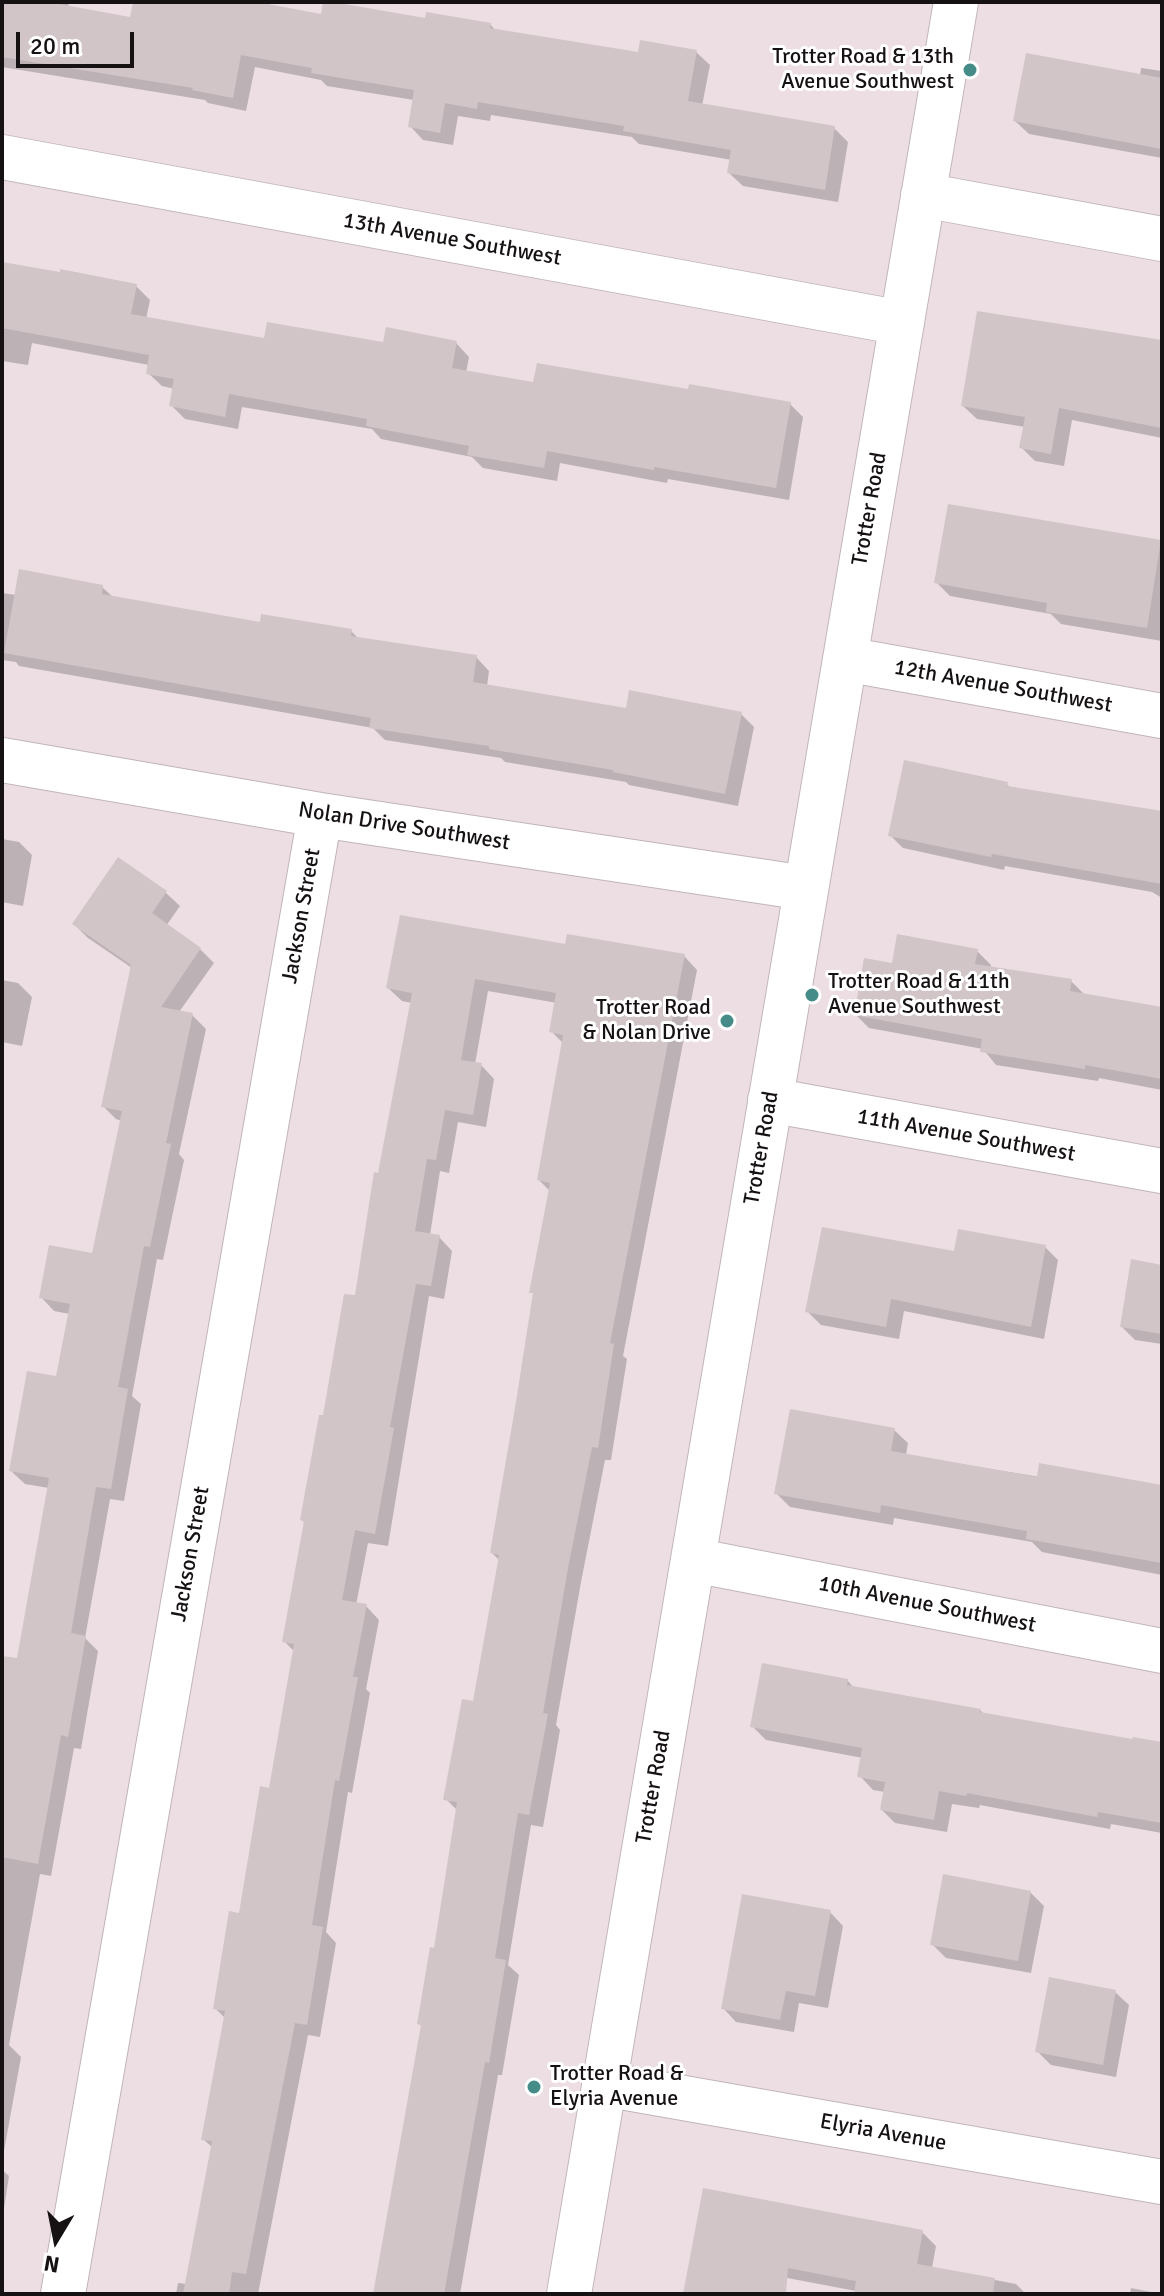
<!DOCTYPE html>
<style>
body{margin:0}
#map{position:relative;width:1164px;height:2296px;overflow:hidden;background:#ecdee2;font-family:Signika,sans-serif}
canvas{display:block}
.frame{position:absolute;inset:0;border:4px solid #161213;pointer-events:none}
.north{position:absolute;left:16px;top:2200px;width:80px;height:80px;-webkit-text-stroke:6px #fff;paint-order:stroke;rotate:190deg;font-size:22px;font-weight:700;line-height:32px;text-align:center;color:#161213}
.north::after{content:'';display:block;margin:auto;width:28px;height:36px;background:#161213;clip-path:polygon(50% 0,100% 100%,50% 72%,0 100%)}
.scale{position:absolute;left:16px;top:32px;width:118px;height:36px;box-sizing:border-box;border:4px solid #161213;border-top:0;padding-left:10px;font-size:24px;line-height:28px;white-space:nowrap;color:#161213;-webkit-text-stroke:6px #fff;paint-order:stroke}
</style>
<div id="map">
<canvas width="1164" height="2296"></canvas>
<div class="frame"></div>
<div class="north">N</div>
<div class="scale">20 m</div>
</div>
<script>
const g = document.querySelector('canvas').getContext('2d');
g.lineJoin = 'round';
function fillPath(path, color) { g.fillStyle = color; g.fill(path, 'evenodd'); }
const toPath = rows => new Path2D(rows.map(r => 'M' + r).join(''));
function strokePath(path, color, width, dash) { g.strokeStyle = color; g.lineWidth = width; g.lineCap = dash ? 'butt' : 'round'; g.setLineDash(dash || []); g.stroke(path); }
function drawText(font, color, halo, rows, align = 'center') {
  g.font = font + ' Signika,sans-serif'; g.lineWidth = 6; g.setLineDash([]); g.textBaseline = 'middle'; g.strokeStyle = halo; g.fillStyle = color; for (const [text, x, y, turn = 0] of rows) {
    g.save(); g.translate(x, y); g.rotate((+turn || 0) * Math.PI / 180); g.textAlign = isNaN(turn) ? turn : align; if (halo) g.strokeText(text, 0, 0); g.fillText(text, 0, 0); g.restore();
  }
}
fillPath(toPath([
 [2,2,69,2,68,8,132,19,135,2,247,2,323,16,490,24,496,31,639,54,696,52,710,65,702,106,834,128,848,142,838,202,743,186,729,173,732,160,639,144,632,137,491,115,490,121,458,116,453,145,423,140,410,126,414,100,327,86,321,80,255,67,246,111,208,103,205,100,2,67],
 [1141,68,1162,71,1162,158,1029,134,1015,121,1140,76],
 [2,263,136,286,150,300,146,319,266,341,456,343,469,357,466,373,535,385,690,392,790,404,803,417,789,500,668,479,667,483,560,463,557,481,483,468,472,457,381,439,372,429,242,407,238,429,185,419,172,406,175,389,162,386,148,373,149,365,32,343,28,365,2,361],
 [1162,342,1162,438,1072,420,1064,466,1035,461,1022,448,1025,427,977,419,963,406],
 [950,506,1162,542,1162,641,1061,624,1051,614,950,596,937,583],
 [102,587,114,598,262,624,351,631,359,639,476,657,489,671,487,686,627,710,741,714,754,727,738,806,629,785,626,782,505,762,501,758,385,740,373,728,19,666,16,662,2,660,2,593,16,595],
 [1006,784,1011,788,1158,812,1162,811,1162,898,1152,892,1005,866,1004,870,903,848,890,835],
 [2,839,19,842,32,855,23,906,2,902],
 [119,860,166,893,180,906,166,926,200,949,214,963,179,1012,192,1015,206,1029,179,1154,184,1160,163,1260,157,1259,132,1396,141,1404,124,1501,110,1499,85,1638,98,1651,81,1749,74,1748,51,1876,40,1874,9,2045,21,2057,2,2162,2,1658,19,1661,49,1488,25,1484,11,1471,58,1379,70,1314,54,1311,41,1297,93,1255,122,1121,116,1119,103,1106,132,968,88,938,74,924],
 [567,946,684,956,697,970,623,1356,627,1359,611,1460,605,1460,581,1582,556,1725,560,1730,543,1827,531,1825,508,1965,519,1975,502,2075,498,2075,460,2294,376,2294,423,2027,419,2024,436,1950,458,1811,446,1799,475,1703,500,1561,492,1553,535,1295,532,1292,550,1191,539,1180,564,1044,552,1032,557,1003,488,991,475,1064,481,1065,494,1079,486,1127,458,1122,449,1173,440,1171,430,1235,439,1237,452,1251,444,1299,429,1296,388,1546,368,1543,356,1605,366,1606,379,1620,366,1689,370,1693,352,1793,348,1792,326,1932,336,1943,320,2037,308,2035,258,2294,176,2294,178,2283,187,2284,213,2148,203,2139,226,2019,215,2008,241,1915,270,1790,295,1652,284,1641,305,1523,302,1520,324,1418,356,1298,412,1003,402,1001,388,988],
 [977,951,991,965,990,968,1071,981,1085,995,1162,1009,1162,1090,1099,1078,1098,1081,996,1065,983,1049,869,1028,856,1015,893,965],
 [2,980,18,983,32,997,22,1046,2,1042],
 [1045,1247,1058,1260,1044,1339,904,1311,899,1339,821,1325,808,1312,955,1254],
 [1162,1267,1162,1344,1135,1340,1122,1327],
 [894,1430,908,1443,906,1455,1162,1497,1162,1575,1042,1552,1032,1542,894,1518,893,1525,790,1507,777,1494],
 [847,1680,855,1689,980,1710,984,1714,1134,1742,1162,1744,1162,1833,1111,1824,1110,1829,980,1805,979,1808,952,1804,947,1832,895,1823,882,1810,885,1792,873,1790,860,1776,863,1758,766,1740,753,1727],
 [1030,1892,1044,1906,1031,1973,946,1958,932,1944],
 [830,1912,843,1926,828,2008,799,2003,794,2032,736,2022,723,2008],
 [1115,1992,1129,2005,1116,2077,1051,2065,1037,2051],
 [2,2170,9,2176,2,2221],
 [704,2191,922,2232,936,2246,932,2268,1016,2284,1026,2294,856,2294,856,2291,761,2273,758,2294,685,2294],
 [1131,2288,1161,2294,1130,2294]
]), '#0003');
fillPath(toPath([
 [2,2,48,2,130,17,133,2,257,2,321,14,323,2,333,2,425,18,426,12,491,23,490,28,638,52,640,40,697,50,688,101,835,126,825,190,727,173,731,150,623,131,624,126,478,102,477,109,445,103,440,133,408,127,414,90,311,73,312,68,241,55,233,98,192,90,193,88,2,57],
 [1026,53,1162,78,1162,149,1013,121],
 [2,262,60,272,60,269,137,284,131,314,264,338,267,322,383,342,386,327,457,341,452,368,533,382,537,363,688,389,689,384,791,402,776,488,654,467,654,470,547,451,544,468,467,455,469,446,366,426,367,419,229,394,225,417,169,406,174,379,146,374,149,355,2,328],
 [977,311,1162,340,1162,428,1059,408,1051,454,1019,448,1025,417,961,406],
 [948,504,1161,540,1147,628,1046,612,1047,603,934,583],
 [19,569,103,585,102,594,260,622,261,614,352,629,351,636,477,655,473,682,626,708,629,690,742,712,725,794,613,772,613,770,489,749,489,746,369,728,371,718,4,653],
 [904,760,1008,782,1007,786,1162,811,1162,884,992,854,991,857,888,836],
 [118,857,167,891,152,913,201,948,161,1007,193,1013,166,1143,171,1144,150,1247,144,1246,118,1387,128,1389,111,1489,96,1487,71,1633,86,1636,68,1737,61,1735,38,1864,2,1857,2,1656,17,1658,49,1478,9,1471,27,1371,56,1376,70,1304,39,1298,49,1245,92,1253,122,1111,101,1107,131,965,72,924],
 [400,915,565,944,567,934,685,954,610,1343,614,1344,598,1448,592,1447,568,1568,543,1713,548,1714,529,1815,518,1813,495,1958,506,1960,489,2063,485,2062,444,2294,373,2294,421,2025,417,2024,430,1947,434,1948,457,1802,443,1800,462,1699,473,1701,499,1555,490,1553,515,1408,533,1293,529,1293,550,1183,537,1180,563,1035,549,1032,556,993,475,979,461,1060,482,1063,473,1115,445,1110,436,1160,427,1159,415,1231,440,1235,431,1286,416,1284,390,1427,394,1428,375,1534,355,1530,342,1600,367,1604,353,1677,358,1677,339,1781,335,1780,312,1925,323,1927,307,2025,295,2023,246,2274,232,2272,229,2294,183,2294,212,2141,201,2140,225,2011,213,2009,229,1911,239,1913,260,1786,269,1788,294,1644,282,1642,304,1521,300,1520,319,1415,323,1415,344,1294,355,1295,374,1172,378,1173,412,993,386,988],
 [897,934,978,949,975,964,1072,979,1070,991,1162,1007,1162,1079,1085,1065,1085,1069,980,1052,982,1039,854,1015,864,958,892,963],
 [822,1227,954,1251,958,1229,1046,1245,1031,1327,891,1299,886,1327,805,1312],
 [1131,1259,1162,1265,1162,1334,1120,1327],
 [790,1409,895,1428,891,1451,1037,1477,1039,1463,1162,1485,1162,1563,1026,1539,1027,1531,881,1505,880,1513,774,1494],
 [762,1663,848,1679,847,1685,981,1709,980,1712,1132,1739,1133,1737,1162,1742,1162,1823,1098,1812,1097,1817,967,1793,966,1796,939,1791,934,1820,880,1810,885,1782,857,1777,862,1748,750,1727],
 [943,1874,1031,1891,1018,1961,930,1945],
 [742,1894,831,1910,815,1996,786,1991,780,2020,721,2009],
 [1049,1977,1116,1990,1103,2065,1035,2052],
 [703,2188,923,2230,917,2264,995,2278,993,2294,854,2294,856,2281,788,2268,786,2294,683,2294]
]), '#d2c5c8');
const minor = toPath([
 [2,157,902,323],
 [923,195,1162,239],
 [845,659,1162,716],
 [2,760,320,815,806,888],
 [770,1100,1162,1171],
 [693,1560,1162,1651],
 [604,2084,1162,2182],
 [63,2294,320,815],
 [569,2294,956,2]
]);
strokePath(minor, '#c2b5b8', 46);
strokePath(minor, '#fff', 44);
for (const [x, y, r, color] of [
 [970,70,8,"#458c89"],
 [812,995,8,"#458c89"],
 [727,1021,8,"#458c89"],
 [534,2087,8,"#458c89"]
]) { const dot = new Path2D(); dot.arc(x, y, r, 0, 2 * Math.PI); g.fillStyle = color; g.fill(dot); strokePath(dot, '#fff', 3); }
drawText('22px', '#161213', '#fff', [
 ["Trotter Road & 13th",954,57],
 ["Avenue Southwest",954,82],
 ["Trotter Road & 11th",828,982,"left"],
 ["Avenue Southwest",828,1007,"left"],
 ["Trotter Road",711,1008],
 ["& Nolan Drive",711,1033],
 ["Trotter Road &",550,2074,"left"],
 ["Elyria Avenue",550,2099,"left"]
], 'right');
drawText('22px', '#161213', '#fff', [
 ["13th Avenue Southwest",452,240,10],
 ["Trotter Road",870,509,-80],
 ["12th Avenue Southwest",1003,687,10],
 ["Nolan Drive Southwest",404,827,9],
 ["Jackson Street",302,916,-80],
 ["11th Avenue Southwest",966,1136,10],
 ["Trotter Road",762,1148,-80],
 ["Jackson Street",191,1554,-80],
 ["10th Avenue Southwest",927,1605,11],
 ["Trotter Road",654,1787,-80],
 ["Elyria Avenue",883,2133,10]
]);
</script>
